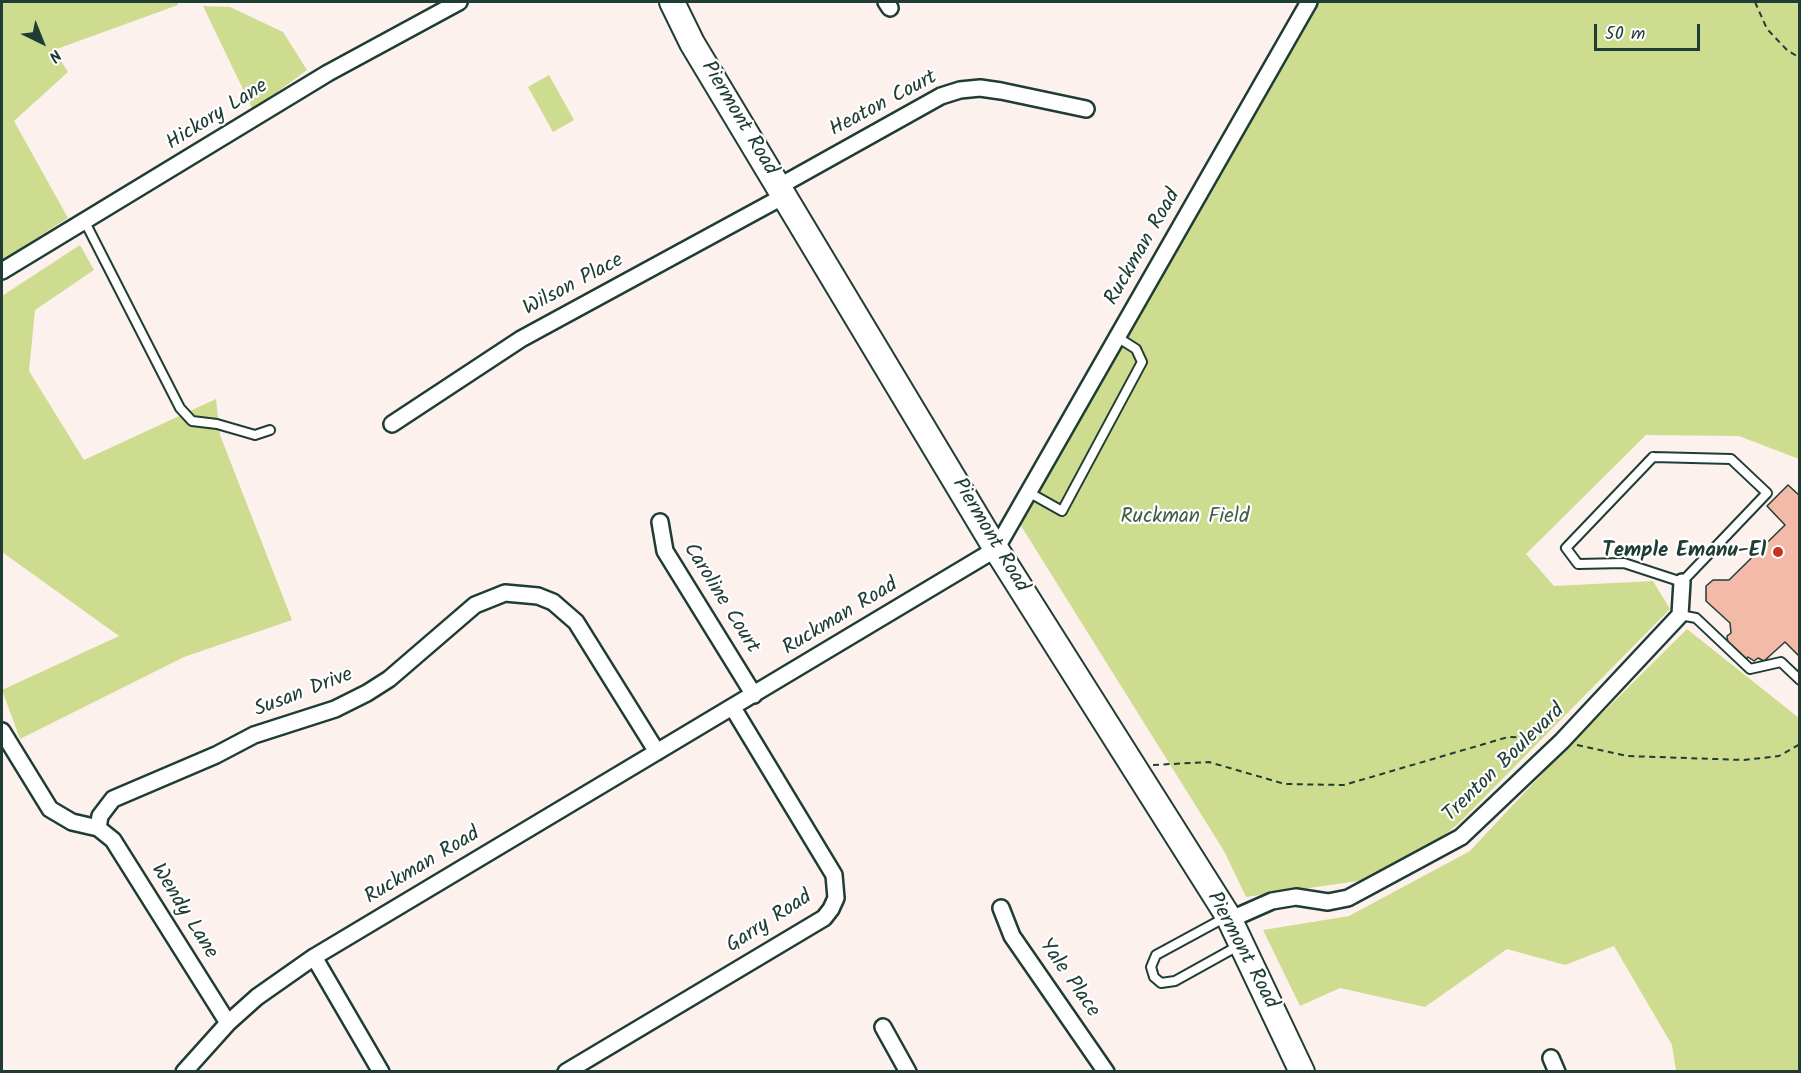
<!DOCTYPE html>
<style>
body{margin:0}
#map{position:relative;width:1801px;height:1073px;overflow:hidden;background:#fcf1ed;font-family:Kalam,sans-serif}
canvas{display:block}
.frame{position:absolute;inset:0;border:3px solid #1f3d34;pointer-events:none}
.north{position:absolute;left:12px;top:12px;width:60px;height:60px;-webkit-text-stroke:4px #fff;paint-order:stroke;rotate:137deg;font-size:16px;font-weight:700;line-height:24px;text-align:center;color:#1f3d34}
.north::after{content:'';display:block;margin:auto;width:21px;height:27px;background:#1f3d34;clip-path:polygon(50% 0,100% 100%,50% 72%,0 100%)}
.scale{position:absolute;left:1594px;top:24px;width:106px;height:27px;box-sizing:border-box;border:3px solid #1f3d34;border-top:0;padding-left:8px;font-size:18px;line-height:21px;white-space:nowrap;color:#1f3d34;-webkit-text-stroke:4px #fff;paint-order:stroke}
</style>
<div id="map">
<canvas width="1801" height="1073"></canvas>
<div class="frame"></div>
<div class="north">N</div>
<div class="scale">50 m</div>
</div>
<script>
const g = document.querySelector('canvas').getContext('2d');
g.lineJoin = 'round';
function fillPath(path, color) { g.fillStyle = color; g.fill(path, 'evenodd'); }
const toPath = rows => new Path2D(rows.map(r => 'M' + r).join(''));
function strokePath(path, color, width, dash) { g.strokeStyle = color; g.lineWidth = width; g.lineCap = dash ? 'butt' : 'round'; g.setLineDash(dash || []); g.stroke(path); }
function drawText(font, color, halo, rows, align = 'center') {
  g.font = font + ' Kalam,sans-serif'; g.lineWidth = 4.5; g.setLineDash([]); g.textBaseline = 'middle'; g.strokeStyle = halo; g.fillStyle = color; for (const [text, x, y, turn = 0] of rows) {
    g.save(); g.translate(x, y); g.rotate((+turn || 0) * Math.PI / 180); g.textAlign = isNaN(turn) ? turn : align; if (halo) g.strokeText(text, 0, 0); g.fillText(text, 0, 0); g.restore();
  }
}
fillPath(toPath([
 [2,2,178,2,178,5,54,50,68,72,14,121,68,218,2,260],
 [1309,2,1799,2,1799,459,1739,436,1646,435,1526,554,1554,586,1653,581,1670,609,1458,824,1393,876,1246,897,1224,851,1018,521],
 [203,6,230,7,283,32,307,70,253,110],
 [549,75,574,120,553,132,528,87],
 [80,245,94,270,35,310,29,371,84,460,216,399,220,435,292,620,184,657,20,739,2,690,119,636,2,552,2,296],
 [1687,629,1799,718,1799,1071,1676,1071,1672,1045,1614,946,1565,965,1507,949,1425,1007,1340,988,1300,1006,1263,930,1349,916,1470,851,1553,762]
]), '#cedc8f');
const building = toPath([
 [1788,485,1800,496,1800,657,1785,642,1764,661,1758,658,1754,661,1748,657,1745,660,1728,644,1727,636,1731,633,1730,623,1706,601,1706,586,1713,580,1729,580,1785,525,1767,506,1788,485]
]);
fillPath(building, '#f2baa7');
strokePath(building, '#1f3d34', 1.5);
const lane = toPath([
 [85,222,180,408,192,421,217,424,255,435,270,430],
 [1653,457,1731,459,1767,493,1682,582,1624,563,1578,564,1566,548,1653,457],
 [1030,493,1062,511,1142,362,1136,349,1117,337],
 [1680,615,1696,618,1750,669,1781,662,1800,680],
 [1226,917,1156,955,1151,967,1154,977,1161,983,1175,981,1238,946]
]);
const street = toPath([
 [886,2,890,8],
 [778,187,941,96,960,90,980,88,1001,91,1086,109],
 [2,271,328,73,459,2],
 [392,424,521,339,784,196],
 [660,522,665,551,754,695],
 [2,731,50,809,72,822,98,828,113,840,228,1023],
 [98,828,100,816,113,799,216,755,254,735,335,709,367,693,389,679,475,605,505,593,538,596,553,602,576,622,657,752],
 [1001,908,1012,936,1106,1072],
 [1229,920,1272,901,1296,897,1328,902,1348,898,1461,837,1562,741,1680,615,1682,582],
 [314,957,381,1072],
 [883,1027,908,1072],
 [1551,1058,1557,1072],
 [184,1072,228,1023,257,997,314,957,996,549,1309,2],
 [566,1072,824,918,831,909,836,898,834,875,733,708]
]);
const primary = toPath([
 [672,2,692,43,996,549,1228,916,1302,1072]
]);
strokePath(lane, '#1f3d34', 12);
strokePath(street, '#1f3d34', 20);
strokePath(primary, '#1f3d34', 28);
strokePath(toPath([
 [1755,2,1767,29,1787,50,1800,58],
 [1577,745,1627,756,1744,760,1779,756,1800,744],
 [1153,765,1209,762,1285,784,1344,785,1508,737,1542,738]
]), '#1f3d34', 2, [6, 4.5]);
strokePath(lane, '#fff', 8);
strokePath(street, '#fff', 15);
strokePath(primary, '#fff', 24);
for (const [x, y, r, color] of [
 [1778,552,6,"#c8321e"]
]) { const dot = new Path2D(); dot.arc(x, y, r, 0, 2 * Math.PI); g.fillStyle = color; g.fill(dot); strokePath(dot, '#fff', 2); }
drawText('21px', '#1f3d34', '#fff', [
 ["Heaton Court",884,105,-28],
 ["Hickory Lane",218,116,-32],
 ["Piermont Road",738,119,59],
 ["Ruckman Road",1144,248,-60],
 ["Wilson Place",574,286,-28],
 ["Piermont Road",989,536,59],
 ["Caroline Court",720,599,58],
 ["Ruckman Road",841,618,-31],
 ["Susan Drive",304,694,-21],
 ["Trenton Boulevard",1505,764,-44],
 ["Ruckman Road",423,867,-31],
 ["Wendy Lane",183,912,58],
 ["Garry Road",770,923,-33],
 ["Piermont Road",1241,951,62],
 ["Yale Place",1068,979,55]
]);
drawText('21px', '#425d46', '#fff', [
 ["Ruckman Field",1185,518]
]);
drawText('bold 21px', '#1f3d34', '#fff', [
 ["Temple Emanu-El",1766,552]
], 'right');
</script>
